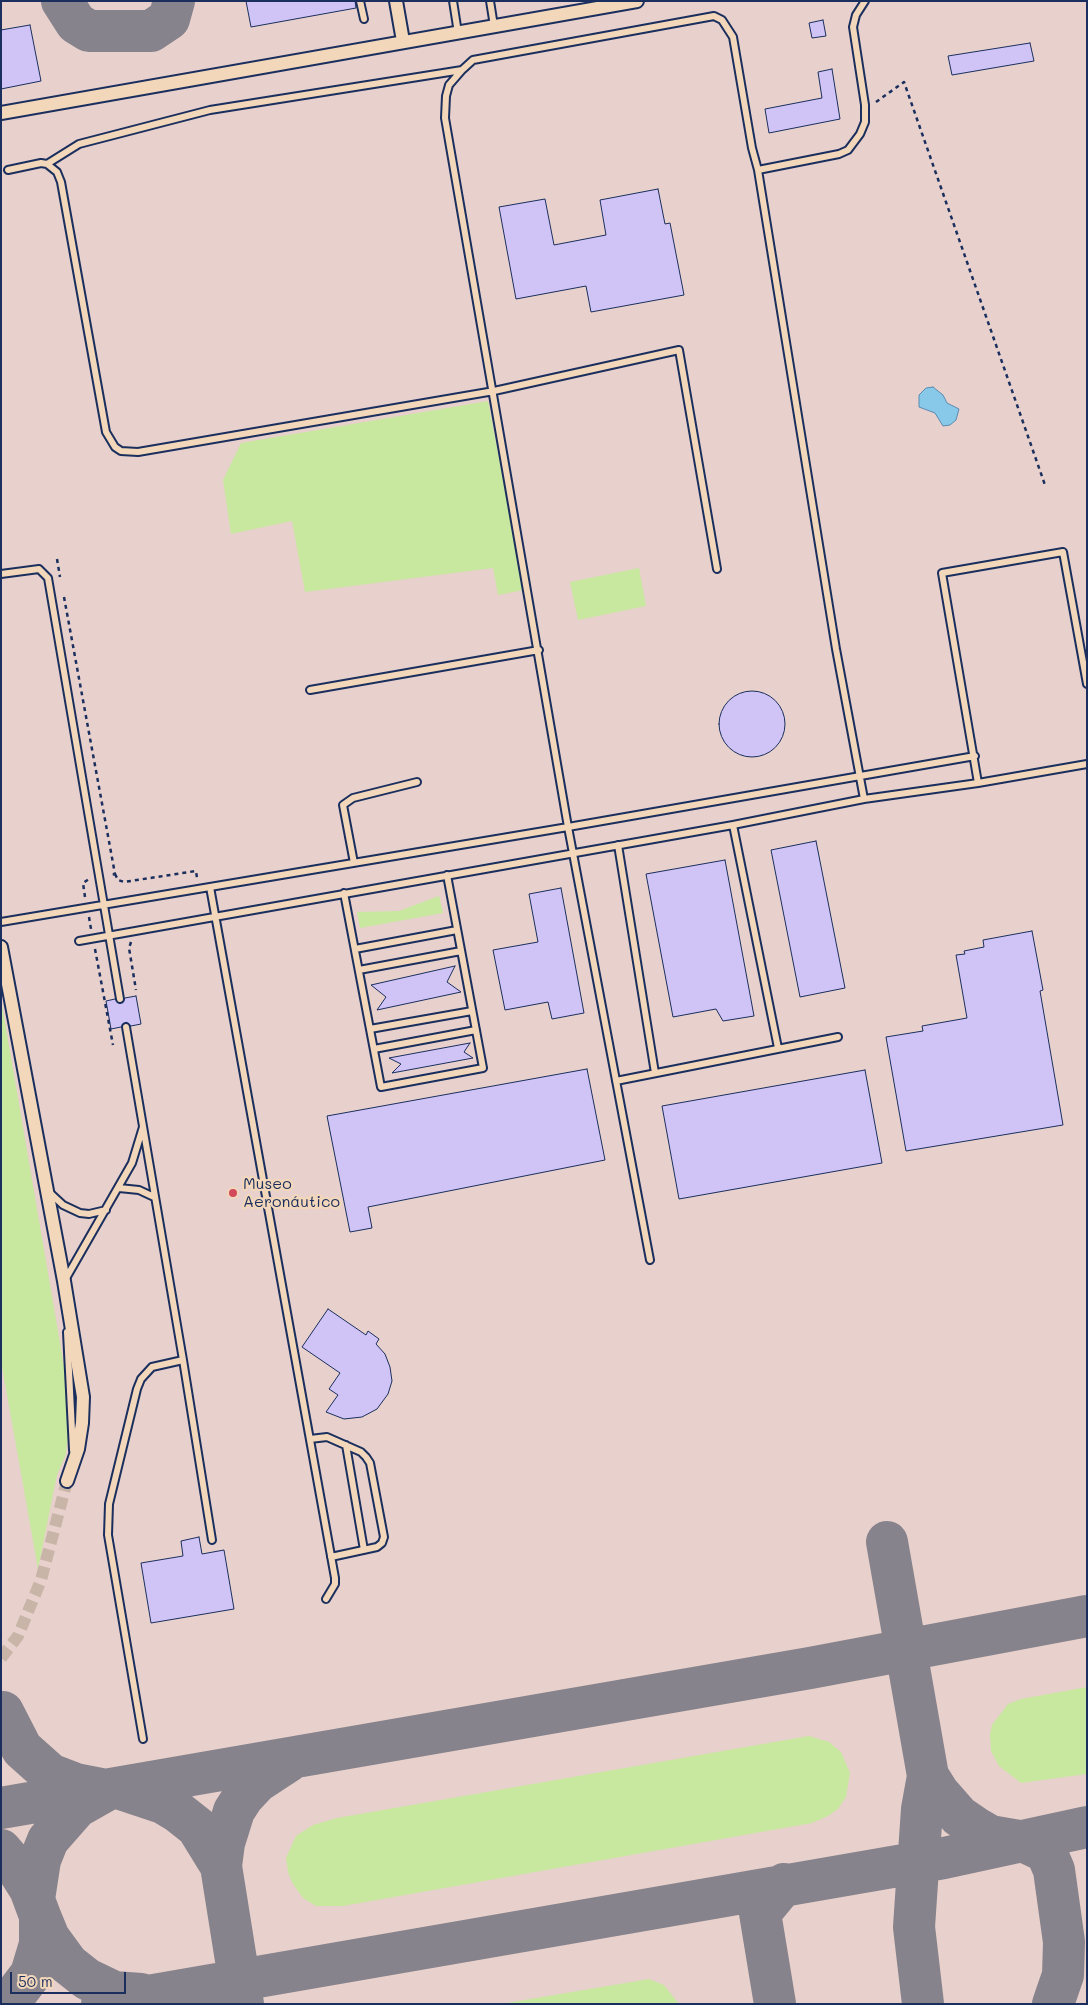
<!DOCTYPE html>
<meta charset="utf-8">
<style>
body{margin:0}
#map{position:relative;width:1088px;height:2005px;overflow:hidden;background:#f3d7ba;font-family:Mali,sans-serif}
canvas{display:block}
.frame{position:absolute;inset:0;border:2px solid #1b2f5e;pointer-events:none}
.scale{position:absolute;left:10px;top:1972px;width:116px;height:22px;box-sizing:border-box;border:2px solid #1b2f5e;border-top:0;padding-left:6px;font-size:15px;line-height:18px;white-space:nowrap;color:#1b2f5e;-webkit-text-stroke:4px #f3d7ba;paint-order:stroke}
</style>
<div id="map">
<canvas width="1088" height="2005"></canvas>
<div class="frame"></div>
<div class="scale">50 m</div>
</div>
<script>
const g = document.querySelector('canvas').getContext('2d');
g.lineJoin = 'round';
function fillPath(path, color) { g.fillStyle = color; g.fill(path, 'evenodd'); }
const toPath = rows => new Path2D(rows.map(r => 'M' + r).join(''));
function strokePath(path, color, width, dash) { g.strokeStyle = color; g.lineWidth = width; g.lineCap = dash ? 'butt' : 'round'; g.setLineDash(dash || []); g.stroke(path); }
function drawText(font, color, halo, rows, align = 'center') {
  g.font = font + ' Mali,sans-serif'; g.lineWidth = 4.5; g.setLineDash([]); g.textBaseline = 'middle'; g.strokeStyle = halo; g.fillStyle = color; for (const [text, x, y, turn = 0] of rows) {
    g.save(); g.translate(x, y); g.rotate((+turn || 0) * Math.PI / 180); g.textAlign = isNaN(turn) ? turn : align; if (halo) g.strokeText(text, 0, 0); g.fillText(text, 0, 0); g.restore();
  }
}
fillPath(toPath([
 [1,1,1087,1,1087,2004,1,2004]
]), '#e8d1cc');
fillPath(toPath([
 [488,401,524,590,498,595,493,568,305,592,292,521,231,534,223,480,241,443],
 [639,568,646,606,578,620,570,582],
 [439,896,443,913,360,928,357,912,399,911],
 [1,999,71,1407,66,1454,57,1475,38,1569,1,1361],
 [1087,1687,1087,1774,1021,1783,999,1766,991,1751,990,1735,992,1725,1008,1704,1021,1699],
 [809,1736,829,1742,841,1752,850,1773,846,1797,838,1809,828,1816,812,1823,343,1906,316,1906,303,1898,293,1884,288,1872,286,1858,296,1836,313,1825,337,1818],
 [649,1979,664,1985,679,2004,501,2004]
]), '#c8e79f');
const water = toPath([
 [933,387,943,395,947,403,959,409,956,420,950,425,943,426,935,413,919,407,919,395,926,388,933,387]
]);
fillPath(water, '#88c8e9');
strokePath(water, '#5c8bb1', 1);
strokePath(toPath([
 [62,1,76,23,89,31,151,31,169,19,174,1],
 [887,1542,928,1776,922,1809,914,1927,923,2004],
 [3,1712,22,1749,50,1774,76,1784,107,1790,77,1807,48,1840,40,1860,34,1899],
 [121,1789,163,1803,178,1812,197,1827,221,1866],
 [932,1793,928,1776,938,1792,959,1816,978,1829,990,1836,1025,1842,1042,1850,1048,1856,1054,1870,1064,1942,1063,1975,1053,2004],
 [1,1808,810,1668,1087,1616],
 [1,1850,18,1870,30,1889,40,1916,40,1944,31,1974,8,2004],
 [40,1916,49,1938,68,1964,87,1979,114,1992,141,1994],
 [102,2004,944,1858,1087,1827],
 [243,2004,221,1866,224,1843,234,1811,243,1797,257,1782,289,1761],
 [775,2004,760,1913,784,1884]
]), '#87838c', 42);
const building = toPath([
 [246,1,355,1,356,8,251,27,246,1],
 [823,20,826,36,812,38,809,23,823,20],
 [30,25,41,81,1,89,1,30,30,25],
 [1030,43,1034,61,952,75,948,56,1030,43],
 [832,69,840,119,769,133,765,109,822,98,818,72,832,69],
 [658,189,665,224,670,223,684,295,591,312,586,286,516,299,499,207,545,199,554,245,606,235,600,200,658,189],
 '719 724a33 33 0 1 1 66 0a33 33 0 1 1-66 0Z',
 [816,841,845,988,800,997,771,850,816,841],
 [725,860,754,1016,723,1021,716,1009,673,1017,646,874,725,860],
 [561,888,584,1013,552,1019,548,1002,505,1010,493,950,538,942,529,894,561,888],
 [1032,931,1043,990,1040,991,1063,1125,906,1151,886,1037,923,1031,922,1026,967,1018,956,955,965,954,964,951,984,947,983,940,1032,931],
 [455,966,447,982,461,992,377,1010,386,997,371,985,455,966],
 [136,996,141,1024,131,1026,126,1022,121,1027,111,1029,106,1001,115,999,120,1004,125,998,136,996],
 [470,1043,464,1052,473,1058,392,1073,401,1064,389,1058,470,1043],
 [587,1069,605,1160,368,1207,372,1228,350,1232,327,1116,587,1069],
 [865,1070,882,1163,679,1199,662,1106,865,1070],
 [328,1309,366,1335,368,1331,379,1339,376,1344,385,1354,390,1367,392,1381,388,1394,377,1409,362,1417,344,1419,326,1412,338,1395,329,1389,340,1373,302,1347,328,1309],
 [199,1537,202,1554,224,1550,234,1609,151,1623,141,1563,183,1556,181,1541,199,1537]
]);
fillPath(building, '#d0c4f6');
strokePath(building, '#1b2f5e', 1);
strokePath(toPath([
 [1,1658,18,1636,41,1580,67,1481]
]), '#c8b5a8', 12, [12, 6]);
const lane = toPath([
 [360,1,364,19],
 [453,1,458,33],
 [490,1,494,26],
 [47,164,79,144,210,110,462,70],
 [8,170,41,163,47,164,57,172,61,182,106,432,115,447,121,451,138,452,494,391,679,350,717,569],
 [758,170,839,154,848,150,860,134,865,122,865,105,853,27,856,15,865,1],
 [1,574,39,569,48,578,120,999],
 [310,690,539,650],
 [978,783,942,573,1063,552,1087,684],
 [733,825,778,1048],
 [618,845,655,1073],
 [354,863,343,805,353,798,417,782],
 [210,887,335,1578,335,1584,326,1599],
 [344,893,381,1087,483,1068,447,875],
 [1,922,568,827,975,756],
 [79,941,733,825,864,799,978,783,1087,764],
 [355,949,457,930],
 [359,970,461,951],
 [126,1027,183,1360,212,1540],
 [370,1029,472,1011],
 [374,1049,476,1030],
 [616,1081,838,1037],
 [119,1188,139,1190,154,1197],
 [50,1193,63,1205,80,1213,89,1214,106,1210],
 [650,1260,568,827,445,118,446,96,449,85,462,70,473,60,714,16,722,20,733,37,752,148,758,170,836,649,864,799],
 [65,1280,132,1163,143,1127],
 [67,1332,73,1450],
 [310,1439,327,1437,361,1452,366,1457,370,1463,384,1537,382,1543,377,1547,331,1557],
 [346,1445,364,1550],
 [143,1739,108,1535,109,1504,137,1389,141,1379,152,1367,183,1360]
]);
const street = toPath([
 [396,1,403,41],
 [1,113,637,1],
 [1,947,64,1281,83,1397,82,1423,78,1449,67,1481]
]);
strokePath(lane, '#1b2f5e', 10);
strokePath(street, '#1b2f5e', 16);
strokePath(toPath([
 [876,102,904,82,1045,485],
 [57,559,60,577],
 [64,597,115,874,110,875],
 [115,874,118,880,124,882,196,871,197,878],
 [85,897,83,883,89,879],
 [89,917,91,929],
 [131,942,129,948,136,990],
 [95,949,113,1045]
]), '#1b2f5e', 2.5, [4, 4]);
strokePath(lane, '#f3d7ba', 6);
strokePath(street, '#f3d7ba', 12);
for (const [x, y, r, color] of [
 [233,1193,5,"#d1495b"]
]) { const dot = new Path2D(); dot.arc(x, y, r, 0, 2 * Math.PI); g.fillStyle = color; g.fill(dot); strokePath(dot, '#f3d7ba', 2); }
drawText('16px', '#1b2f5e', '#f3d7ba', [
 ["Museo",243,1184],
 ["Aeronáutico",243,1202]
], 'left');
</script>
